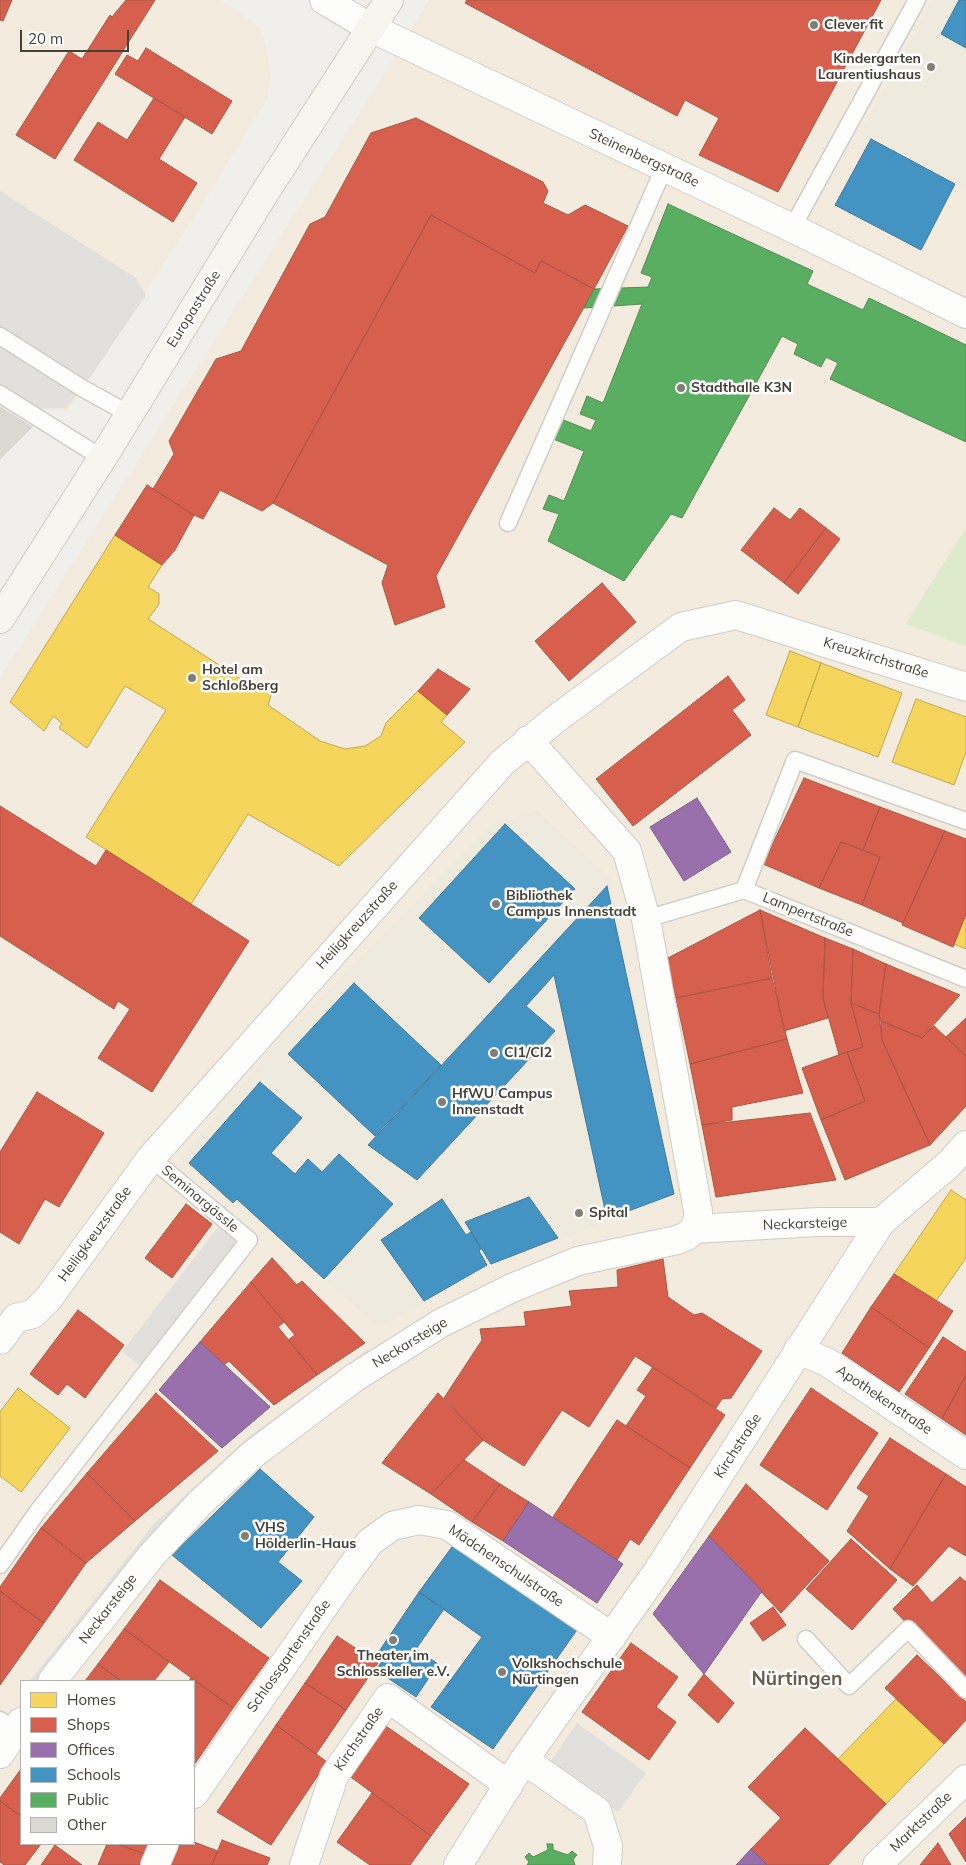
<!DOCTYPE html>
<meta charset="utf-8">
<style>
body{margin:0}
#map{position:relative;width:966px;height:1865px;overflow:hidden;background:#f0efeb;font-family:Mulish,sans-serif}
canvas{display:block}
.legend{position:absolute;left:20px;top:1680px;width:175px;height:165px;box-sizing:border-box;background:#fff;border:1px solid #b5b3af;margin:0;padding:6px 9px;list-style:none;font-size:15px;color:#464137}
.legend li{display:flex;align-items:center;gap:10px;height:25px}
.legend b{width:25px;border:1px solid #b5b3af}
.scale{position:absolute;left:20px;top:30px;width:109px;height:22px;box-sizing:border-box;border:2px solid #464137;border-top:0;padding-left:6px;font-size:15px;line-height:18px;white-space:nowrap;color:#464137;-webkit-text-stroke:4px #fff;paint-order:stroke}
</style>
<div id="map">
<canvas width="966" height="1865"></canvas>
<ul class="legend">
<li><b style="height:14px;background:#f6d55c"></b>Homes</li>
<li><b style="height:14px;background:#d6604d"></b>Shops</li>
<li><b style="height:14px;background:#9970ab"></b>Offices</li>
<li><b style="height:14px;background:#4393c3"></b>Schools</li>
<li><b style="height:14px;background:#5aae61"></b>Public</li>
<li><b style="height:14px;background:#dad8d3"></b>Other</li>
</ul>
<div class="scale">20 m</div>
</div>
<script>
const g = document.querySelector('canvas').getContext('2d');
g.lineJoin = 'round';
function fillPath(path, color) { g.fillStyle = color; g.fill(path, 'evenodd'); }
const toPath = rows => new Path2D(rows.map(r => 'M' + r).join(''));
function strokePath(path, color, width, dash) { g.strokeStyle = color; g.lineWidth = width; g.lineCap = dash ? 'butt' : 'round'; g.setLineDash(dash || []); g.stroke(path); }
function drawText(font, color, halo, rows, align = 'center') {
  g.font = font + ' Mulish,sans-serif'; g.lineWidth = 5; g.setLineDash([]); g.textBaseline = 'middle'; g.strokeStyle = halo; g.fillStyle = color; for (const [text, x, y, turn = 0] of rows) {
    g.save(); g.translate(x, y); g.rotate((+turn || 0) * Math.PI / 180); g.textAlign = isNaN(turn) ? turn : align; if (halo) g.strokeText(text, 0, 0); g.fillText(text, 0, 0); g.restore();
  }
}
fillPath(toPath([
 [0,0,221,0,260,27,267,50,271,77,267,99,198,211,68,410,34,410,0,389],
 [429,0,966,0,966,1865,0,1865,0,677,388,68],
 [21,1681,194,1681,194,1844,21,1844]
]), '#f3ebde');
fillPath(toPath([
 [932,0,966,0,966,189,861,134],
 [536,810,610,879,675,1195,487,1268,379,1327,265,1226,180,1160,275,1045,493,824]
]), '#eeeadd');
fillPath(toPath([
 [966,528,966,646,906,624]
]), '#ddeacc');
fillPath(toPath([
 [0,191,136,278,146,295,91,376,66,408,33,409,0,388],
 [218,1227,240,1244,143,1368,122,1352],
 [367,1350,378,1354,304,1406,44,1681,30,1681,154,1524,247,1438],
 [577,1723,646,1773,618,1812,551,1761]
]), '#e2e0dc');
const homes = toPath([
 [115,535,162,565,148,587,159,594,159,604,148,619,250,685,260,681,273,689,268,705,320,741,345,749,365,746,381,736,386,723,418,691,447,715,441,722,465,742,339,866,248,814,191,904,86,837,166,710,125,686,87,748,59,728,62,723,53,716,44,731,10,702,115,535],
 [790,651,821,663,798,727,766,715,790,651],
 [821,663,902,693,878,757,798,727,821,663],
 [916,699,966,717,966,752,954,785,892,762,916,699],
 [966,914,966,949,954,944,966,914],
 [951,1190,966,1200,966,1258,936,1301,894,1274,951,1190],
 [18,1388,70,1428,21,1492,0,1476,0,1412,18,1388],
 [896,1699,944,1744,886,1804,838,1759,896,1699]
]);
fillPath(homes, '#f6d55c');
strokePath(homes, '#c1a951', 1);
const shops = toPath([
 [0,0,12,0,3,21,0,20,0,0],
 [126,0,155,0,55,159,16,135,69,51,82,59,110,15,112,17,126,0],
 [467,0,881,0,778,192,699,155,719,118,685,100,677,116,465,3,467,0],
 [146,48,232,101,212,134,115,74,127,55,138,61,146,48],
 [154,98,185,117,159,159,197,183,173,222,74,160,98,122,127,140,154,98],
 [416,118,543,182,548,191,543,203,568,215,585,205,628,226,594,289,541,261,535,273,431,215,273,503,262,511,220,490,203,519,194,515,153,489,174,454,169,441,216,359,241,351,310,224,325,217,371,133,416,118],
 [431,215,535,273,541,261,594,289,436,576,445,607,395,625,382,583,388,565,273,503,431,215],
 [147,485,194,515,175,550,162,565,115,535,147,485],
 [774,508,790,520,800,508,826,528,784,583,741,550,774,508],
 [826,528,840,539,798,594,784,583,826,528],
 [602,583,636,622,569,681,535,641,602,583],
 [438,669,470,689,447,715,418,691,438,669],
 [728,676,745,700,732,710,751,735,633,826,596,779,728,676],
 [804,778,880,807,863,850,841,842,819,888,763,864,804,778],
 [0,806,96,866,106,850,249,941,152,1092,98,1058,130,1009,118,1001,114,1009,0,936,0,806],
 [880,807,945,831,903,923,862,905,880,857,863,850,880,807],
 [945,831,966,839,966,914,953,947,902,925,945,831],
 [841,842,880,857,862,905,819,888,841,842],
 [760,910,825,938,823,998,828,1018,784,1031,760,910],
 [760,910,772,978,676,998,666,959,760,910],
 [825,938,853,949,851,1003,863,1047,839,1055,823,998,825,938],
 [853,949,886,964,879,1014,851,1003,853,949],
 [886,964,960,995,922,1038,881,1021,879,1014,886,964],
 [772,978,787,1039,690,1064,676,998,772,978],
 [851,1003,879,1014,882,1040,930,1145,845,1180,821,1120,865,1101,847,1052,863,1047,851,1003],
 [966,1018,966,1056,946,1037,966,1018],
 [881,1021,922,1038,934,1026,966,1056,966,1106,930,1145,882,1040,881,1021],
 [787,1039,803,1093,732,1107,732,1120,702,1125,690,1064,787,1039],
 [847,1052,865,1101,821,1120,802,1068,847,1052],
 [37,1092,104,1133,59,1207,45,1199,19,1244,0,1232,0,1152,37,1092],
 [810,1113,836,1180,716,1197,702,1125,810,1113],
 [186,1204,212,1224,172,1278,145,1258,186,1204],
 [272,1258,297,1285,302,1281,365,1343,317,1375,288,1340,295,1335,251,1282,272,1258],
 [663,1259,668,1297,694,1315,702,1313,762,1351,731,1398,722,1399,716,1408,635,1356,589,1427,562,1410,524,1466,483,1440,444,1398,482,1340,480,1329,526,1326,524,1312,572,1306,569,1291,618,1287,617,1270,663,1259],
 [894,1274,953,1311,929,1348,871,1307,894,1274],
 [251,1282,284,1322,278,1327,317,1375,274,1405,229,1361,224,1365,200,1342,251,1282],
 [871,1307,929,1348,899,1392,842,1353,871,1307],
 [78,1310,124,1345,85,1398,67,1384,58,1395,30,1374,78,1310],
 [943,1337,966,1352,966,1375,942,1419,905,1394,943,1337],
 [653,1367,725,1415,690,1468,626,1426,646,1396,637,1390,653,1367],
 [966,1375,966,1435,942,1419,966,1375],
 [811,1388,878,1433,827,1510,760,1465,811,1388],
 [156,1393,218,1451,135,1521,87,1473,156,1393],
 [438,1393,483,1440,431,1494,382,1463,438,1393],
 [617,1420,690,1468,639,1545,630,1539,617,1560,553,1517,617,1420],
 [890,1438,946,1474,890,1569,847,1531,869,1496,857,1488,890,1438],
 [464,1460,500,1484,472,1522,431,1494,464,1460],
 [87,1473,135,1521,86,1563,41,1528,87,1473],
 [946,1474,966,1487,966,1556,949,1546,913,1586,890,1569,946,1474],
 [500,1484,529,1502,503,1541,472,1522,500,1484],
 [746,1484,829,1561,781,1613,709,1536,746,1484],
 [41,1528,86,1563,44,1623,0,1591,0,1587,41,1528],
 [851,1539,897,1580,852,1630,806,1589,851,1539],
 [960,1577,966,1582,966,1685,893,1609,917,1585,932,1603,960,1577],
 [160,1580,269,1658,233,1708,124,1629,160,1580],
 [0,1591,44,1623,0,1685,0,1591],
 [773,1607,786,1625,763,1641,750,1623,773,1607],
 [124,1629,169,1662,154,1681,121,1681,98,1664,124,1629],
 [337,1636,378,1663,346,1710,305,1683,337,1636],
 [631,1643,678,1677,656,1707,676,1722,649,1760,582,1712,631,1643],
 [917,1655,966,1702,966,1720,944,1744,885,1688,917,1655],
 [98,1664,121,1681,85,1681,98,1664],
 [704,1674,734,1703,718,1723,688,1695,704,1674],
 [191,1678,233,1708,194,1765,194,1681,189,1681,191,1678],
 [305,1683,346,1710,316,1754,276,1725,305,1683],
 [380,1722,469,1784,431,1836,344,1772,380,1722],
 [276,1725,327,1762,271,1845,217,1812,276,1725],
 [805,1728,886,1804,828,1865,767,1865,751,1849,781,1818,748,1787,805,1728],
 [21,1769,21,1816,0,1801,0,1798,21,1769],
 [372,1793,431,1836,410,1865,370,1865,337,1842,372,1793],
 [0,1801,21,1816,21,1844,41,1844,25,1865,4,1865,0,1862,0,1801],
 [966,1817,966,1862,949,1834,966,1817],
 [222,1840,270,1858,267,1865,212,1865,222,1840],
 [194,1842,218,1851,212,1865,165,1865,173,1844,194,1844,194,1842],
 [938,1843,951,1865,920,1865,938,1843],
 [107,1844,117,1844,145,1854,141,1865,98,1865,107,1844],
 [117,1844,149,1844,145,1854,117,1844],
 [55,1845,82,1865,41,1865,55,1845]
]);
fillPath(shops, '#d6604d');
strokePath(shops, '#ab5746', 1);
const offices = toPath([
 [697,798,731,852,684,881,650,827,697,798],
 [200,1342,270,1407,222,1448,159,1390,200,1342],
 [529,1502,623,1564,597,1603,503,1541,529,1502],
 [709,1536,762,1591,704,1674,653,1614,709,1536],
 [751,1849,767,1865,736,1865,751,1849]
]);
fillPath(offices, '#9970ab');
strokePath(offices, '#806288', 1);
const schools = toPath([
 [959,0,966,0,966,48,941,34,959,0],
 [871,139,955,184,921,250,835,205,871,139],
 [505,824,575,889,489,983,419,918,505,824],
 [607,886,674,1194,607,1219,554,975,526,1006,555,1031,417,1180,368,1145,607,886],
 [354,983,441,1065,375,1136,288,1054,354,983],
 [260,1082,302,1118,271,1153,295,1174,308,1159,322,1172,339,1154,393,1204,324,1279,237,1199,233,1203,189,1163,260,1082],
 [529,1197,558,1238,491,1264,465,1222,529,1197],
 [442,1199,466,1235,471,1232,481,1249,479,1251,487,1265,424,1301,381,1240,442,1199],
 [260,1469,314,1517,278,1562,302,1581,261,1628,172,1555,260,1469],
 [457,1540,579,1627,493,1749,431,1707,482,1637,419,1592,457,1540],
 [419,1592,444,1609,416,1649,438,1664,416,1697,376,1670,382,1661,376,1656,419,1592]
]);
fillPath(schools, '#4393c3');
strokePath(schools, '#447a99', 1);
const public = toPath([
 [668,204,813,271,807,284,863,310,869,298,966,345,966,442,830,379,838,363,826,357,821,367,794,354,798,344,782,336,682,518,671,514,624,581,548,541,559,514,543,509,549,495,564,501,584,451,553,439,561,419,591,431,596,420,580,414,587,396,603,403,642,304,584,308,594,289,648,287,652,277,641,273,668,204],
 [547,1844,553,1844,553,1850,568,1855,572,1851,577,1855,573,1859,575,1865,527,1865,529,1862,525,1857,529,1853,533,1857,548,1850,547,1844]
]);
fillPath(public, '#5aae61');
strokePath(public, '#548d54', 1);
const building = toPath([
 [0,407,32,427,0,459,0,407]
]);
fillPath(building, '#dad8d3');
strokePath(building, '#d8d6d1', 1);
const lane = toPath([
 [792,228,917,0],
 [0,336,82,388,129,414],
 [0,394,102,458],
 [508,523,664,168],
 [744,890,795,760,966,821],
 [646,919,744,890,966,979],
 [0,1565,38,1511,249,1240,151,1158],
 [806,1639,849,1686,908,1629,966,1690],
 [0,1720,15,1731]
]);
const street = toPath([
 [324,0,371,28,792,228,966,314],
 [528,740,627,851,646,919,698,1211,698,1219,694,1229],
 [0,1340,16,1318,33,1314,48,1299,151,1158,502,763,557,718,681,627,736,615,966,687],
 [798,1350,827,1362,966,1455],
 [52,1681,152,1555,200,1503,252,1455,354,1378,441,1323,512,1288,578,1261,677,1240,687,1236,694,1229,818,1222,881,1222],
 [0,1754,21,1722],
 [524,1760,597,1811,608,1846,607,1865],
 [194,1794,350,1569,370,1542,392,1526,419,1520,447,1525,612,1637],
 [155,1865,164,1844],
 [304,1865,334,1776,388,1698,509,1785],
 [458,1865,524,1760,657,1572,881,1222,948,1165,966,1145],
 [877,1865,966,1779]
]);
const secondary = toPath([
 [0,619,110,446,264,194,389,0]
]);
strokePath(lane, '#cecdc8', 19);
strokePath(street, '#cecdc8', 30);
strokePath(secondary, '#cfccc2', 30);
strokePath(lane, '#fdfdfc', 16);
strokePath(street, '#fdfdfc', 28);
strokePath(secondary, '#f6f5ef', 28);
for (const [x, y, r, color] of [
 [814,25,5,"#827e76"],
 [931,67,5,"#827e76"],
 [681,388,5,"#827e76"],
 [192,678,5,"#827e76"],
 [496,904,5,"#827e76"],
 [494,1053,5,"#827e76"],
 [442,1102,5,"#827e76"],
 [579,1213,5,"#827e76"],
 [245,1536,5,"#827e76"],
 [393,1640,5,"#827e76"],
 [502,1672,5,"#827e76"]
]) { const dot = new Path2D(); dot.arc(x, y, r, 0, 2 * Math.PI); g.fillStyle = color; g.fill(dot); strokePath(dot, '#fff', 2); }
drawText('bold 14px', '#464137', '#fff', [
 ["Clever fit",824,25],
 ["Kindergarten",921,59,"right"],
 ["Laurentiushaus",921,75,"right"],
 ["Stadthalle K3N",691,388],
 ["Hotel am",202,670],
 ["Schloßberg",202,686],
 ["Bibliothek",506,896],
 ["Campus Innenstadt",506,912],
 ["CI1/CI2",504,1053],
 ["HfWU Campus",452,1094],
 ["Innenstadt",452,1110],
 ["Spital",589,1213],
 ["VHS",255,1528],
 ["Hölderlin-Haus",255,1544],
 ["Theater im",393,1656,"center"],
 ["Schlosskeller e.V.",393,1672,"center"],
 ["Volkshochschule",512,1664],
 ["Nürtingen",512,1680]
], 'left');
drawText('14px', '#464137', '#fff', [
 ["Steinenbergstraße",644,158,25],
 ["Europastraße",194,309,-58],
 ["Kreuzkirchstraße",876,658,17],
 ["Lampertstraße",808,915,22],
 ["Heiligkreuzstraße",357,925,-48],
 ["Seminargässle",200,1199,40],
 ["Neckarsteige",805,1224,-2],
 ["Heiligkreuzstraße",95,1234,-54],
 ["Neckarsteige",410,1343,-31],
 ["Apothekenstraße",884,1400,34],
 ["Kirchstraße",738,1446,-57],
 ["Mädchenschulstraße",506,1566,34],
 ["Neckarsteige",108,1609,-52],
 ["Schlossgartenstraße",289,1656,-55],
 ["Kirchstraße",359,1739,-55],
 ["Marktstraße",921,1822,-44]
]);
drawText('bold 19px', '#695f4e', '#fff', [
 ["Nürtingen",797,1679]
]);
</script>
